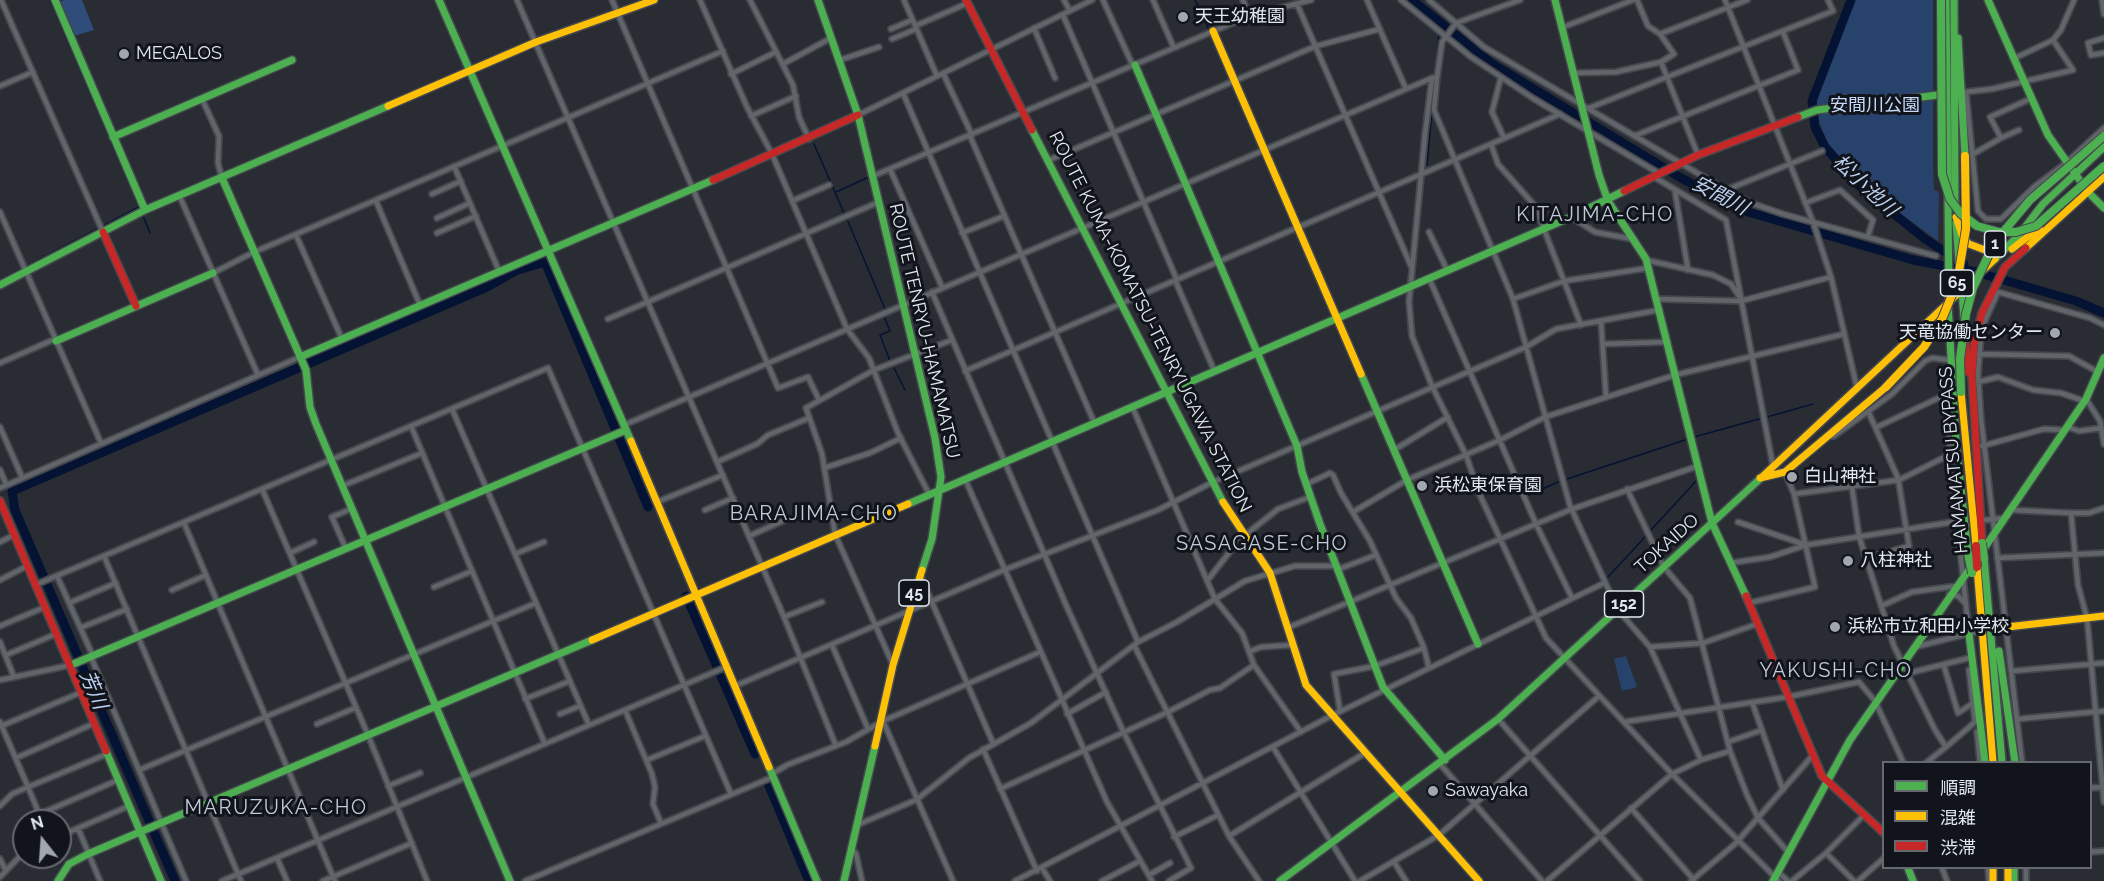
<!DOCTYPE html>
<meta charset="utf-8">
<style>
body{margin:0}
#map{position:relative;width:2104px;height:881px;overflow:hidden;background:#292d33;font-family:Raleway,"Noto Sans JP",sans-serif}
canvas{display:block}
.legend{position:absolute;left:1882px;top:761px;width:210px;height:108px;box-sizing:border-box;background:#11141a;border:2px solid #656970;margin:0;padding:8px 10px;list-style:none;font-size:18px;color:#e2e8f0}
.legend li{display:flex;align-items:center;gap:12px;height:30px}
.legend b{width:30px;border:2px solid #656970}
.north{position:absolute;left:12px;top:809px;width:60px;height:60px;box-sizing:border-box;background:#11141a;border:2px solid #656970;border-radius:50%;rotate:343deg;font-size:16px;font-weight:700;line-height:24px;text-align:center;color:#e2e8f0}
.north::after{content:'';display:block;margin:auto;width:21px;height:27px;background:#a1a7ae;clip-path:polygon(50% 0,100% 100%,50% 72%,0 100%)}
</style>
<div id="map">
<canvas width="2104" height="881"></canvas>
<ul class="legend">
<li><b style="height:8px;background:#4caf50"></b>順調</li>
<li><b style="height:8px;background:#ffc107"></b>混雑</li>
<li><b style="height:8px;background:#c62828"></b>渋滞</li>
</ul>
<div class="north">N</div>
</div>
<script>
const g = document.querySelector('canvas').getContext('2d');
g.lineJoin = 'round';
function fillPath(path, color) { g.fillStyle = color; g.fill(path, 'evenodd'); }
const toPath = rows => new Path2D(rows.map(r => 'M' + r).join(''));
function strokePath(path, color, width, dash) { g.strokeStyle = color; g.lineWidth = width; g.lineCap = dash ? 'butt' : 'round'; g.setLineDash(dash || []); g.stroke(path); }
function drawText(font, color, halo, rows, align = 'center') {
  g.font = font + ' Raleway,"Noto Sans JP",sans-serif'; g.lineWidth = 6; g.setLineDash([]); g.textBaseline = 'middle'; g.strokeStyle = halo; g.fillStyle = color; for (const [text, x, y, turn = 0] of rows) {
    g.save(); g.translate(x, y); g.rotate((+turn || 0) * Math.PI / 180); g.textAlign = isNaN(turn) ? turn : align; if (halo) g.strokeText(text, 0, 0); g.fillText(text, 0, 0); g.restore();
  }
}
fillPath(toPath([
 [1853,0,1933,0,1933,165,1934,190,1939,192,1938,241,1878,197,1829,145,1819,122,1817,103,1819,91],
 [1626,656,1637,687,1622,691,1614,659]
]), '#28436b');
fillPath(toPath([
 [64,0,82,0,94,30,74,36,60,2]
]), '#2f4c7a');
strokePath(toPath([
 [50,0,140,209],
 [1175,45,1209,30,1195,0],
 [1437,58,1439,33],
 [1135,62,1170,47],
 [1094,79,1129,64],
 [1074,88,1089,82],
 [1433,99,1434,83],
 [814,144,844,213],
 [1427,165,1432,110],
 [836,192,869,177],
 [143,216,150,233],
 [847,219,885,309],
 [0,280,139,207],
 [884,316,890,331,880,335,890,361],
 [894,368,905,390],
 [1767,417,1813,404],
 [1694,437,1759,419],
 [1567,479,1685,440],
 [1481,488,1485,498],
 [1529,495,1560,481],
 [1650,531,1698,479],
 [1607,578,1646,536],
 [1574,594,1601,581],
 [1543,610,1552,605],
 [1782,880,1783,881]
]), '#041333', 1.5);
strokePath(toPath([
 [1412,0,1491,63,1681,178,1741,210,1913,260,1976,272,2076,301,2104,313],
 [1851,0,1812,101,1815,127,1825,147,1858,185,1925,239,1964,264],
 [686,596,755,754],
 [767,781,809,881],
 [175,881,15,510,12,491,487,287,515,271,545,262,648,507]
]), '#041333', 9);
strokePath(toPath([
 [1975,632,2002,628]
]), '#45494f', 4.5, [4.5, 2]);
const street = toPath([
 [1,0,103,232],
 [517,0,784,617,836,746],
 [612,0,778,388,808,377,819,400],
 [700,0,747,107,772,154,847,329,869,358,898,433,929,494],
 [750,0,793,85,799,117,809,139],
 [904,0,937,76],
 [1064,0,1070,11],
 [1103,0,1133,66],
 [1153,0,1174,48],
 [1243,0,1249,16],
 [1367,0,1406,89],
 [1401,0,1471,57,1534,99,1660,174],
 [1429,0,1484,47,1726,190,1754,204,1783,214,1936,256],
 [1520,0,1456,23,1442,42,1437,78,1432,78,1425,134,1409,302,1412,336,1432,386,1466,455,1479,493,1546,638,1672,774,1779,881],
 [1637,0,1648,26,1660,34,1674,54,1661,62,1698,155],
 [1725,0,1813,222,1831,277,1857,388],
 [2102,0,2104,14],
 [1297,4,1411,266],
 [1063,15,1177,280],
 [915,26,968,3],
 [1034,28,1055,78],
 [1561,28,1633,0],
 [891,29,912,20],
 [1660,34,1747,0],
 [2104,38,2088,43,2091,55,2104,53],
 [892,39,916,29],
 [2013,59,2053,40,2061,30,2074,0],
 [840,60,879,47],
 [783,64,831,38],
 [943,73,972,135],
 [1572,73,1616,72,1661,62],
 [731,74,776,52],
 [1501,77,1492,112,1504,138],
 [1437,78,1434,110,1513,299,1570,506,1618,610,1650,647,1703,643,1757,624],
 [0,86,33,72],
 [1965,92,1992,89,2073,70,2053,40],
 [1966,92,1978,211,1986,219,2001,219,2034,187,2066,163,2104,128],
 [903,93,1138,642],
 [202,99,219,136,218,163,222,178],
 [1589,108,1833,11,1828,0],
 [1560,114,1491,144,1498,164,1535,206,1564,281,1648,268],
 [858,115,1092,0],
 [751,116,796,96],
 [970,136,1094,422],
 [1634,136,1798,70,1783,32],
 [2001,138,2019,130],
 [502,146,723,51],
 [1973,154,2001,138,1990,117,2030,99],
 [1049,160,1316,46,1380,29],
 [454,166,499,271],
 [890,169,942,287],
 [873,176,1249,16,1311,0],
 [1654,177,1726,220,1773,466],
 [1726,190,1822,151],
 [1675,191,1688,270],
 [432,194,461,181],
 [180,197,258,375],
 [376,201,420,305],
 [792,201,829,185],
 [1805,203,1840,190,1873,220,1868,236],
 [0,212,101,443],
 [1571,217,1595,232,1632,239],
 [437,218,470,203],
 [1429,232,1447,270],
 [437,233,476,216],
 [962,233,1004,216],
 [296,235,342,339],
 [1646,260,1713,275,1731,284,1739,296],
 [213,273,252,253,502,146],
 [1429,278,1536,524,1572,598],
 [1175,280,1214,370],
 [932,292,1066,605,1124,733,1191,868,1169,881],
 [1513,299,1564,281,1581,325],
 [1657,299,1741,301,1831,277],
 [608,319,879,202],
 [1601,321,1606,397],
 [1983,325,1998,292,2090,318,2104,325],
 [1981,336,1978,374,1981,419,2022,762],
 [1603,344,1667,342],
 [1979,354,2069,356,2098,372],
 [0,363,55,339],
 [965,371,1491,144],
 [1949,374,1947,394,1950,453,1969,634],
 [1978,382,1998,377,2033,390,2061,393,2084,401],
 [2086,399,2100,421,2104,444],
 [1132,406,1215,599,1242,633,1254,665,1301,732],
 [452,409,589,725],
 [624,425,1432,78],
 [411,426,545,744],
 [0,427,22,477],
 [1877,427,1947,394],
 [2068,427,2079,431,2101,428],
 [1825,437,1834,436,1892,394,1925,361,1932,358,1950,360],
 [1982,446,2044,429,2065,430],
 [1394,450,1448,417],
 [717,462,757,444,768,435,809,418],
 [824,468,870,453,901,438],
 [0,470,6,484],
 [965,479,1107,802,1152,881],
 [1307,484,1330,473,1333,475,1341,493,1370,541,1396,598,1411,618,1424,648],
 [342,486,422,453],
 [1852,487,1859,536,1894,646,1935,730,1946,747,1975,722],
 [0,488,300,357],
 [262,489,368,735,427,881],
 [1627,489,1664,567,1690,598,1730,751,1747,795,1758,818,1789,853],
 [1794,494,1899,480,1951,454],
 [657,502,723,475],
 [705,510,733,498],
 [2012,510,2071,513,2089,513,2104,508],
 [1353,512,1407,480,1500,440,1545,417,1675,375,1844,334],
 [2071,513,2078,585,2087,618,2104,802],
 [1984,520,2005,518],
 [1738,522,1806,545],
 [184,523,335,881],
 [749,536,787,519],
 [0,542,14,535],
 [346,549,332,517,351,509],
 [290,553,314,542],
 [515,554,544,542],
 [104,556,241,881],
 [1867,558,1909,546,1898,478,1868,411],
 [1997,558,2104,553],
 [1730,563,1770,557,1806,545,1959,521],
 [1339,569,1376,555],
 [57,576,93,656],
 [921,577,993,743],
 [0,580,27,566],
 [1207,581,1239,540,1278,509,1310,497],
 [35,585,548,368,731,794],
 [434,587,472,571],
 [172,590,206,575],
 [1949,595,1958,596,1965,603],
 [69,603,116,583],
 [1749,603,1815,587,1794,494,1785,472],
 [1881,606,1912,592,1956,586],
 [784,617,822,602],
 [0,626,45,607],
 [80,628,127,609],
 [1287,628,1572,509,1698,466],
 [0,642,14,677],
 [832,645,868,729],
 [1134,645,1229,836,1259,881],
 [1650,647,1701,760,1730,751],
 [1915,647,1975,632],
 [1251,651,1261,647,1292,645],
 [6,655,56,634],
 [91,657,186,881],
 [893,665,835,534,822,454,806,408,874,370,952,340],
 [1944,666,1958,713,1973,703],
 [1969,670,1975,721],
 [2012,671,2104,663],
 [1909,673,1969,658],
 [0,680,71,665],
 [735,686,1004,570,1158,510,1213,482,1526,347,1556,329,1659,310],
 [525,699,570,681],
 [1752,702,1783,790],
 [625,710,652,774,655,787,653,804,661,823],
 [1340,711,1334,674,1375,666,1424,648,1429,668],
 [560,714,580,706],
 [1067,714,1106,692],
 [1498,719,1640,881],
 [2018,719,2104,711],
 [883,721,953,881],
 [0,722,28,787,107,754],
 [1624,722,1787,697,1859,682,1875,701,1903,762],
 [317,724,355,708],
 [1,726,82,692],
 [1977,732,1980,762],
 [1728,742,1762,730],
 [1273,747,1355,881],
 [983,749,1037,871],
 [16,758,95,723],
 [647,760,705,736],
 [1927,762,1946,747],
 [1440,764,1542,881],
 [139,770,536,603],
 [772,774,787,765,846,742,883,721,1040,652],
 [388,786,420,773],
 [2090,788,2104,787],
 [1000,789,1168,712,1210,690,1220,688,1254,665],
 [0,806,12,794,28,787,42,821],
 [1631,808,1694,880],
 [266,811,300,798],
 [40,814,118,780],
 [857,825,916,800,969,758,1031,723,1138,642,1177,622,1245,581,1295,566,1338,566],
 [78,828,100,881],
 [60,836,129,806],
 [1229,836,1365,753],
 [1174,837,1218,815],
 [851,847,856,854,862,881],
 [2090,852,2104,851],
 [277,858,287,881],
 [0,859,6,871],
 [1394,862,1406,881],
 [1042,868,1050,881],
 [1942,868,1947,881],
 [1988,868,1989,881],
 [1778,872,1788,881],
 [1149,875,1170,863],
 [0,877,24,852],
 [222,881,726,667],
 [323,881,412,843],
 [525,881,773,777],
 [1015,881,1331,716,1604,583],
 [1102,881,1140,861],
 [1360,881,1439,835,1599,696],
 [1547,881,1672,774,1701,760],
 [1691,881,1735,844,1813,755],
 [1792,881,1826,853],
 [1854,881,1826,853,1864,815],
 [1858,881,1884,858],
 [2026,881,2026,868]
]);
const fast = toPath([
 [55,0,145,210],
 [439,0,631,441],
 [818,0,858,115,935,438,941,477,932,539,922,570],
 [1555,0,1599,175,1608,201,1646,259,1712,523,1746,596],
 [1946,0,1949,302],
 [1954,0,1955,205],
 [1988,0,2048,135,2088,192,2104,208],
 [1958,38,1965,156],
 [1135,65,1297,446,1302,472,1320,524,1383,687,1445,760],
 [1798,117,1817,110,1946,94],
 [1032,130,1223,502],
 [113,137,292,60],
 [222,178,306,370,310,407,316,424,510,881],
 [1956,223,1959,262],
 [1995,259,2019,235,2043,204,2104,147],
 [0,285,145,210,388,106],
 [1962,291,1964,318],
 [1948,304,1956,443,1968,553],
 [56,341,213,273],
 [300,357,713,180],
 [1361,374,1478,644],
 [908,504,1571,217,1624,191],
 [1983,550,2086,399,2104,358],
 [1984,558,2002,762],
 [1969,634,1985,762],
 [1999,651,2015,762],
 [71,665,626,430],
 [106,751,161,881],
 [769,767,817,881],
 [1908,868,1913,881],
 [2014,868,2014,881],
 [58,881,69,864,88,854,592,640],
 [844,881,875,746],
 [1280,881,1498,719,1762,477],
 [1773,881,1850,740,1973,564]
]);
const slow = toPath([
 [1213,31,1361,374],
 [388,106,536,42,654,0],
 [1956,217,1963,238,1969,244,1985,250,1998,247],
 [2026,248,2104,177],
 [2012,249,2039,228],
 [1961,392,1976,546],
 [631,441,769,767],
 [1762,477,1995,259],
 [1760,478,1785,472,1886,387],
 [1223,502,1270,573,1306,685,1479,881],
 [1977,567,1993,762],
 [2007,627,2104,616],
 [592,640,908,504],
 [875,746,893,665,922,570],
 [1993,868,1993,881],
 [2008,868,2008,881]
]);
const jam = toPath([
 [966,0,1032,130],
 [713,180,858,115],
 [1624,191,1698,155,1798,117],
 [103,232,136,306],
 [1965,338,1968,372],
 [0,501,106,751],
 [1982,543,1972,376,1974,345,1982,313,2005,267,2026,248],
 [1746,596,1822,776,1884,833]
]);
strokePath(street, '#44484e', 8);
strokePath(fast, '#44484e', 10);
strokePath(slow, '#44484e', 10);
strokePath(jam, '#44484e', 10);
strokePath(street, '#61656a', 4.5);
strokePath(fast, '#4caf50', 7);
strokePath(slow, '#ffc107', 7);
strokePath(jam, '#c62828', 7);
const fastBridge = toPath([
 [1941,0,1942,174,1950,199,1961,214,1977,226,1999,232,2016,232,2036,226,2104,166],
 [1961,392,1960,359,1966,314,1973,288,1989,254,1999,237,2030,200,2104,136],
 [1982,543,1984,558],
 [1968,553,1972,573]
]);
const slowBridge = toPath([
 [1886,387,1924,347,1942,319,1957,283,1966,229,1965,156]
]);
const jamBridge = toPath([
 [1976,546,1977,567]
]);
strokePath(fastBridge, '#44484e', 10, []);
strokePath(slowBridge, '#44484e', 10, []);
strokePath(jamBridge, '#44484e', 10, []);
strokePath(fastBridge, '#4caf50', 8);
strokePath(slowBridge, '#ffc107', 8);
strokePath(jamBridge, '#c62828', 8);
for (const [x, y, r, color] of [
 [1183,17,6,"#a1a7ae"],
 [124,54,6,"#a1a7ae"],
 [2055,333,6,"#a1a7ae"],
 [1792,477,6,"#a1a7ae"],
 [1422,486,6,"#a1a7ae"],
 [1848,561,6,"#a1a7ae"],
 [1835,627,6,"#a1a7ae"],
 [1433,791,6,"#a1a7ae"]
]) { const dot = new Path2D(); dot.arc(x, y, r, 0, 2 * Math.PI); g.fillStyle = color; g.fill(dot); strokePath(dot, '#11141a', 2); }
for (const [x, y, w] of [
 [1995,244,21],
 [1957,283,33],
 [914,593,30],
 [1624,604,39]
]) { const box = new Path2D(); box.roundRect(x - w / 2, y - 13, w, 26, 4.5); g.fillStyle = '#11141a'; g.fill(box); strokePath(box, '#e2e8f0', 1.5); }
drawText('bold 16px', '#e2e8f0', null, [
 ["1",1995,244],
 ["65",1957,283],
 ["45",914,593],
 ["152",1624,604]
]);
drawText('18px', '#e2e8f0', '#11141a', [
 ["天王幼稚園",1195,17],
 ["MEGALOS",136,54],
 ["天竜協働センター",2043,333,"right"],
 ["白山神社",1804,477],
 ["浜松東保育園",1434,486],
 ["八柱神社",1860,561],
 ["浜松市立和田小学校",1847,627],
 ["Sawayaka",1445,791]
], 'left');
drawText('18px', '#c5dafa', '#11141a', [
 ["安間川公園",1875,106]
]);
drawText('18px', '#e2e8f0', '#11141a', [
 ["ROUTE KUMA-KOMATSU-TENRYUGAWA STATION",1150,322,63],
 ["ROUTE TENRYU-HAMAMATSU",924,331,77],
 ["HAMAMATSU BYPASS",1954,460,-95],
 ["TOKAIDO",1667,544,-42]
]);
drawText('italic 20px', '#bcd1f1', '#11141a', [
 ["松小池川",1865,186,43],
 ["安間川",1720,196,28],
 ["芳川",93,690,67]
]);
g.letterSpacing = '1.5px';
drawText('20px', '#c0cad9', '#11141a', [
 ["KITAJIMA-CHO",1595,215],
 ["BARAJIMA-CHO",814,514],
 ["SASAGASE-CHO",1262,544],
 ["YAKUSHI-CHO",1836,671],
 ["MARUZUKA-CHO",276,808]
]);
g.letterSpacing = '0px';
</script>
